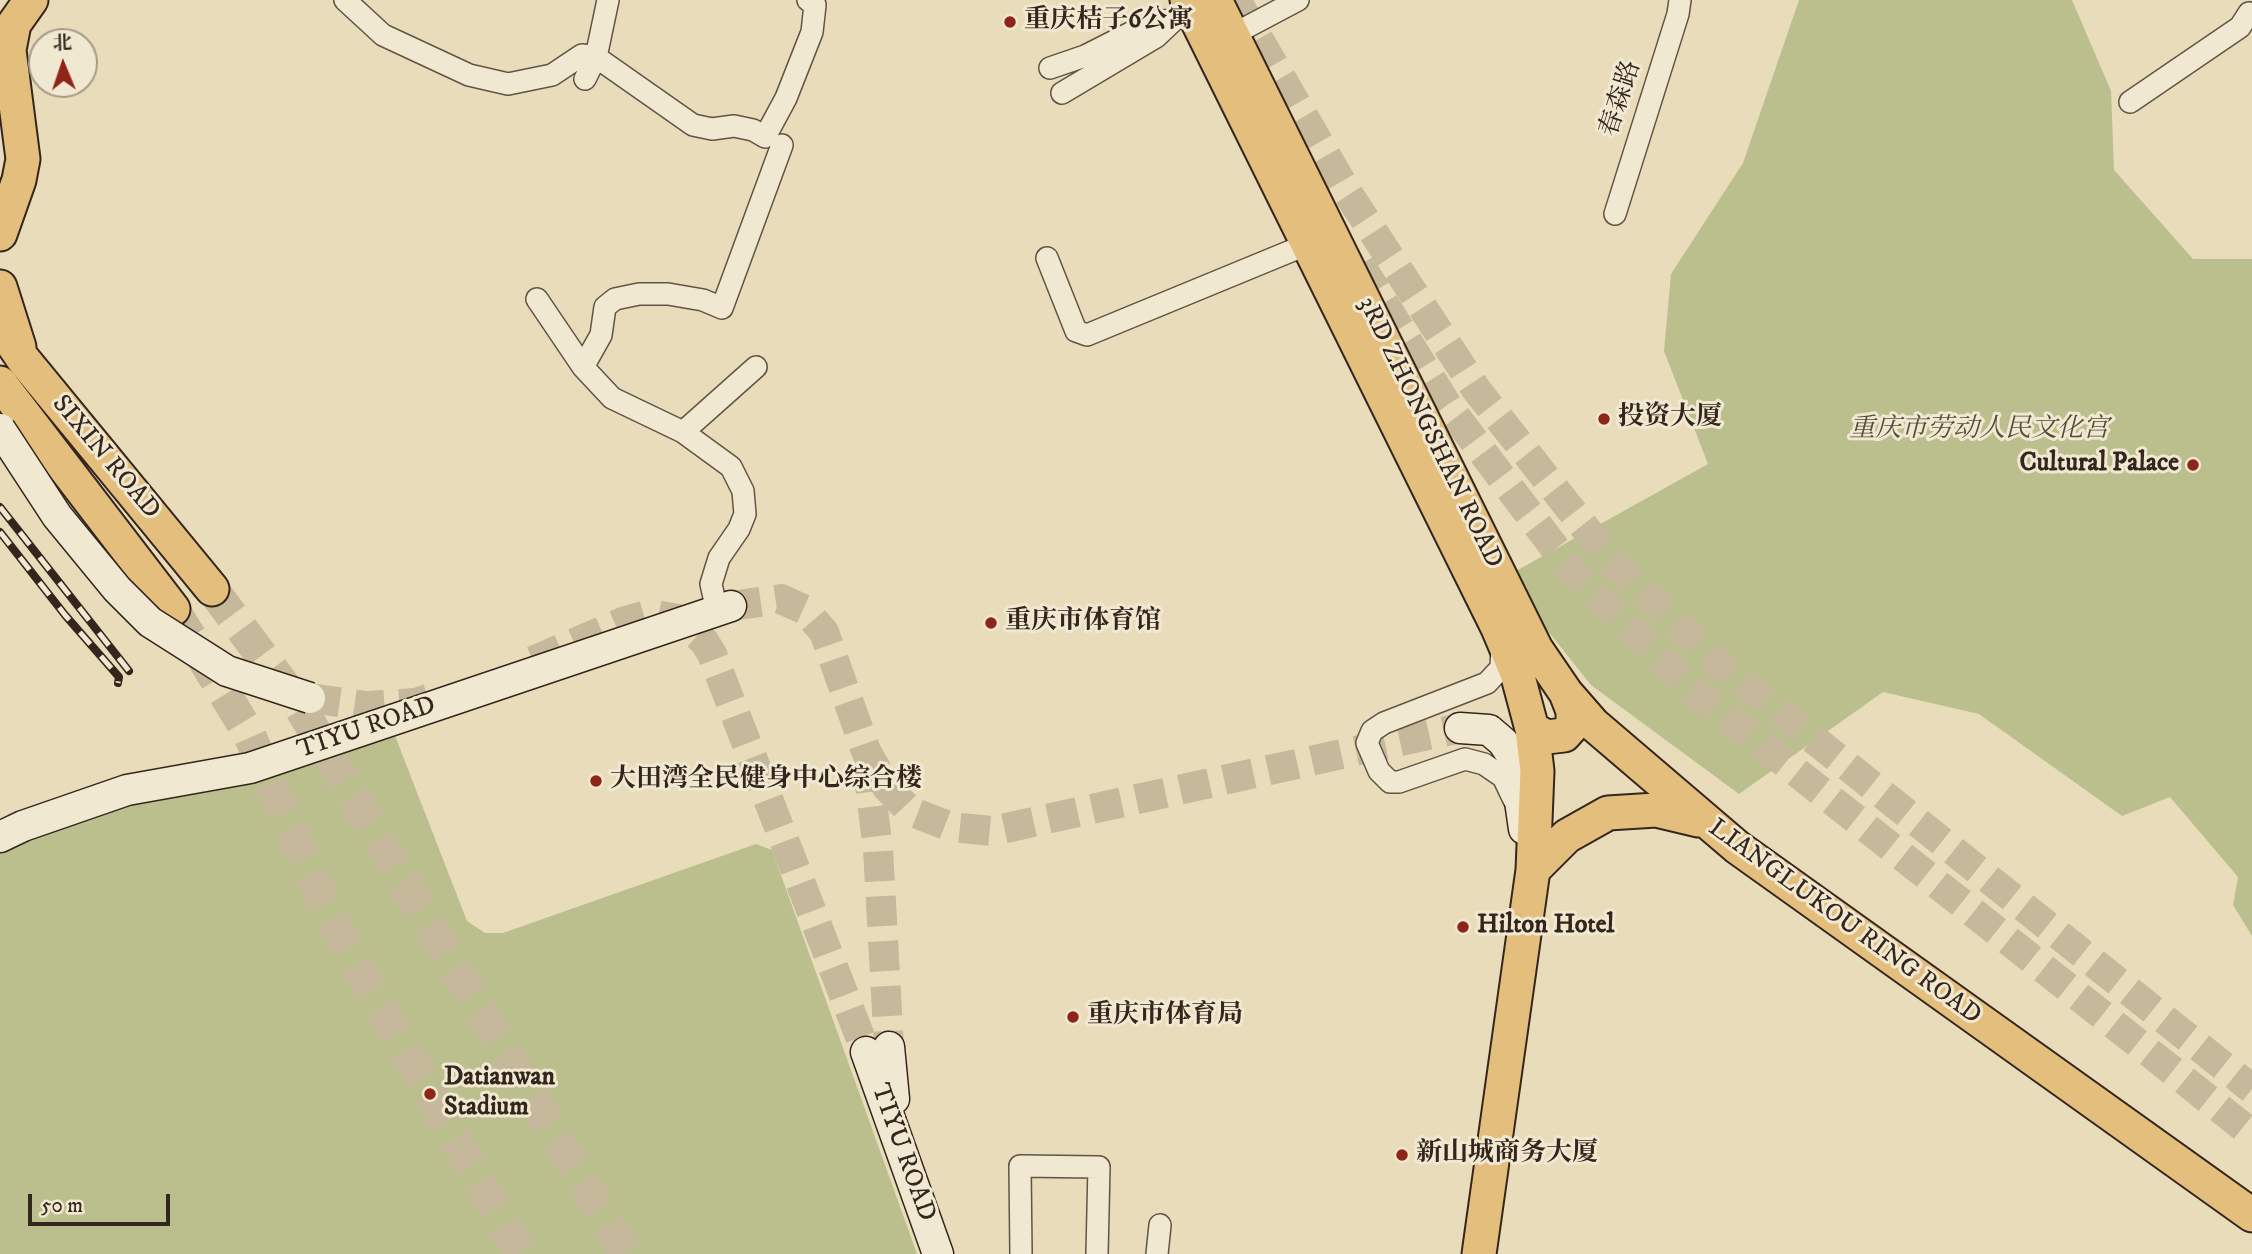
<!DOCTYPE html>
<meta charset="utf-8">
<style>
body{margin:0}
#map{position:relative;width:2252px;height:1254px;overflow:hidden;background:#e9dcba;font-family:"IM FELL DW Pica","Noto Serif SC",serif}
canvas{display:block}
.north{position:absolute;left:28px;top:28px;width:70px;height:70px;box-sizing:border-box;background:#f1e8d2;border:2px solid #a59a8a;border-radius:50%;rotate:358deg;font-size:19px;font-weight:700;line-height:28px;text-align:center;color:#34261d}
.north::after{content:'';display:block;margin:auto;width:24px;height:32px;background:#8f2418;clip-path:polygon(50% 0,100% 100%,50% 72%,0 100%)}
.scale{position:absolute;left:28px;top:1194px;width:142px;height:32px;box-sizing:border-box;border:4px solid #34261d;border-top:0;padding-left:9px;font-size:21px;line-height:24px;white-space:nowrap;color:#34261d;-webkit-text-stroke:5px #f1e8d2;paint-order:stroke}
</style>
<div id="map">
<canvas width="2252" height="1254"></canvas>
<div class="north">北</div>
<div class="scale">50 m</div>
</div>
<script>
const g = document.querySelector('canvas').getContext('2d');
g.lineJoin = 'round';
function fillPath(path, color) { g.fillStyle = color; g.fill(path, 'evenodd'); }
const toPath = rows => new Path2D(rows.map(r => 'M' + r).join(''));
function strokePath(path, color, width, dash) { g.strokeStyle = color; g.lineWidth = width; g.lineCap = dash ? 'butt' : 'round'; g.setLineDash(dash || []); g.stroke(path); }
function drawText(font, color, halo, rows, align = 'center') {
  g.font = font + ' "IM FELL DW Pica","Noto Serif SC",serif'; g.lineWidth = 6; g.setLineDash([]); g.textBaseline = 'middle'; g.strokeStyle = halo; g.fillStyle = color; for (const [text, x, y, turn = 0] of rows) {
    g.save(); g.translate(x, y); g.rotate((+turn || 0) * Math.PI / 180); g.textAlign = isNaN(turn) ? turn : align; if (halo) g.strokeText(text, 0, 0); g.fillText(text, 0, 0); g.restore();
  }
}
fillPath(toPath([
 [1799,0,2072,0,2111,91,2114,170,2193,259,2252,259,2252,936,2233,905,2238,877,2170,797,2122,816,1979,714,1883,692,1739,794,1591,685,1544,626,1516,571,1708,464,1664,351,1671,274,1743,163],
 [392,728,467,921,485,933,503,933,756,844,772,850,917,1254,0,1254,0,847,25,833]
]), '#babf8d');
strokePath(toPath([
 [1236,0,1347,192,1476,389,1611,561,1717,662,2252,1089],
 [1360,265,1447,405,1573,572,1692,689,2252,1134],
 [731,606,781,599,805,610,824,632,866,751,886,786,910,811,951,827,992,831,1460,728],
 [533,661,623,622,650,614,678,619,704,641,712,654,866,1052],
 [310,698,366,706,416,703,430,698],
 [867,762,878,849,889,1047]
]), '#c5b89b', 30, [30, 15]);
strokePath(toPath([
 [212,589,300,707,626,1254],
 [173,609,248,732,330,917,521,1254]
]), '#c5b89b', 33, [33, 17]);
const street = toPath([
 [345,0,383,35,469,75,508,84,552,75,582,55,596,57,693,125,712,129,734,126,753,130,765,137,786,98,812,32,815,5,808,0],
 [1232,35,1298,0],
 [1050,68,1085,56,1152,22,1174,20,1193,12],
 [585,79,596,57,608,0],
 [1062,93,1156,37,1174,20],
 [2130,102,2240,27,2249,13],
 [1615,214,1678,14,1680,0],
 [1047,258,1076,331,1087,335,1308,244],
 [537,299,583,367,612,398,683,432,731,467,743,491,745,514,739,529,719,558,711,584,717,611],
 [583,367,601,335,605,307,615,299,639,294,668,294,703,300,722,308,782,145],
 [683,432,756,367],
 [1502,646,1501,668,1487,683,1384,723,1372,731,1367,743,1379,771,1390,782,1399,782,1465,759,1484,764,1503,777,1514,800],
 [1021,1254,1020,1166,1099,1167,1097,1254],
 [1157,1254,1160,1225]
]);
const secondary = toPath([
 [1460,728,1489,730,1503,742,1514,759,1524,829],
 [0,837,23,826,127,790,250,768,731,606],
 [889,1047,894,1099],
 [866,1052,938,1254]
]);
const primary = toPath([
 [1187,0,1498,628,1517,673,1532,729,1537,771,1533,870,1479,1254],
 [1215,0,1536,649,1566,693,1593,724,1737,847,2252,1215],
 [0,234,19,180,23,159,9,50,14,24,31,0],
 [0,287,19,347],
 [0,325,23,359,212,589],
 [0,383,173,609],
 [1532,729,1547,737,1564,735,1573,725,1573,711,1566,693],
 [1533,870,1567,836,1608,813,1656,810,1698,820]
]);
strokePath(street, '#615444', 24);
strokePath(secondary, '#34261d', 33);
strokePath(primary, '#34261d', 37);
strokePath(street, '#f1e8d2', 21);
strokePath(secondary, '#f1e8d2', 30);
strokePath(primary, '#e4be7d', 33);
const rail = toPath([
 [0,507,129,671],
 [0,532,65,615,119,677,118,683]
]);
strokePath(rail, '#34261d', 8);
strokePath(rail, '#f1e8d2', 5, [16]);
const secondaryBridge = toPath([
 [0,429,57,516,117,589,150,622,227,671,310,698]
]);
strokePath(secondaryBridge, '#34261d', 33, []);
strokePath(secondaryBridge, '#f1e8d2', 30);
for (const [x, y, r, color] of [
 [1010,22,7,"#8f2418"],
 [1604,419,7,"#8f2418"],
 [2193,465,7,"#8f2418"],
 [991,623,7,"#8f2418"],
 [596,781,7,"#8f2418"],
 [1463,927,7,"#8f2418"],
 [1073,1017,7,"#8f2418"],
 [430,1094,7,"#8f2418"],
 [1402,1155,7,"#8f2418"]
]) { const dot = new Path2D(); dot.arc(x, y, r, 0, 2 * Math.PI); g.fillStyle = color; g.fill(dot); strokePath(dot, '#f1e8d2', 2.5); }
drawText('bold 26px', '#34261d', '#f1e8d2', [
 ["重庆桔子6公寓",1024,22],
 ["投资大厦",1618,419],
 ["Cultural Palace",2179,465,"right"],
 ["重庆市体育馆",1005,623],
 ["大田湾全民健身中心综合楼",610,781],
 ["Hilton Hotel",1477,927],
 ["重庆市体育局",1087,1017],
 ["Datianwan",444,1079],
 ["Stadium",444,1109],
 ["新山城商务大厦",1416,1155]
], 'left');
drawText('26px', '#34261d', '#f1e8d2', [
 ["春森路",1622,99,-72],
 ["3RD ZHONGSHAN ROAD",1429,433,64],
 ["SIXIN ROAD",105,458,50],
 ["TIYU ROAD",367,729,-19],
 ["LIANGLUKOU RING ROAD",1844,923,36],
 ["TIYU ROAD",902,1153,70]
]);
drawText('italic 26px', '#564c39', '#f1e8d2', [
 ["重庆市劳动人民文化宫",1979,431]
]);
</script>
